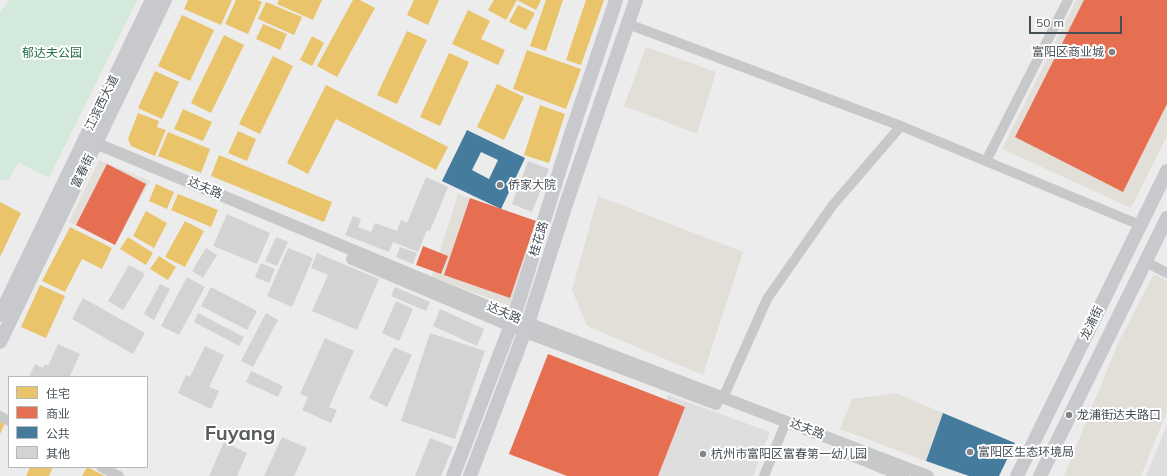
<!DOCTYPE html>
<meta charset="utf-8">
<style>
body{margin:0}
#map{position:relative;width:1167px;height:476px;overflow:hidden;background:#edecec;font-family:Mulish,"Noto Sans SC",sans-serif}
canvas{display:block}
.legend{position:absolute;left:8px;top:376px;width:140px;height:92px;box-sizing:border-box;background:#fff;border:1px solid #b5b9bb;margin:0;padding:5px 7px;list-style:none;font-size:12px;color:#464f56}
.legend li{display:flex;align-items:center;gap:8px;height:20px}
.legend b{width:20px;border:1px solid #b5b9bb}
.scale{position:absolute;left:1029px;top:16px;width:93px;height:18px;box-sizing:border-box;border:2px solid #464f56;border-top:0;padding-left:5px;font-size:12px;line-height:14px;white-space:nowrap;color:#464f56;-webkit-text-stroke:3px #fff;paint-order:stroke}
</style>
<div id="map">
<canvas width="1167" height="476"></canvas>
<ul class="legend">
<li><b style="height:11px;background:#e9c46a"></b>住宅</li>
<li><b style="height:11px;background:#e76f51"></b>商业</li>
<li><b style="height:11px;background:#457b9d"></b>公共</li>
<li><b style="height:11px;background:#d3d3d5"></b>其他</li>
</ul>
<div class="scale">50 m</div>
</div>
<script>
const g = document.querySelector('canvas').getContext('2d');
g.lineJoin = 'round';
function fillPath(path, color) { g.fillStyle = color; g.fill(path, 'evenodd'); }
const toPath = rows => new Path2D(rows.map(r => 'M' + r).join(''));
function strokePath(path, color, width, dash) { g.strokeStyle = color; g.lineWidth = width; g.lineCap = dash ? 'butt' : 'round'; g.setLineDash(dash || []); g.stroke(path); }
function drawText(font, color, halo, rows, align = 'center') {
  g.font = font + ' Mulish,"Noto Sans SC",sans-serif'; g.lineWidth = 4; g.setLineDash([]); g.textBaseline = 'middle'; g.strokeStyle = halo; g.fillStyle = color; for (const [text, x, y, turn = 0] of rows) {
    g.save(); g.translate(x, y); g.rotate((+turn || 0) * Math.PI / 180); g.textAlign = isNaN(turn) ? turn : align; if (halo) g.strokeText(text, 0, 0); g.fillText(text, 0, 0); g.restore();
  }
}
fillPath(toPath([
 [1076,0,1167,0,1167,136,1131,208,1002,149],
 [646,47,716,72,697,134,624,106],
 [99,160,150,181,115,245,69,222],
 [458,194,536,221,510,306,432,277],
 [598,196,743,252,703,375,587,326,572,290],
 [1154,274,1167,281,1167,411,1141,476,1064,476,1119,341],
 [896,393,943,413,926,461,840,429,852,399]
]), '#e2dfd9');
fillPath(toPath([
 [668,395,770,432,753,476,635,476],
 [1167,425,1167,476,1146,476]
]), '#dfddde');
fillPath(toPath([
 [10,0,137,0,49,178,18,162,9,180,0,180,0,12]
]), '#d3e9db');
fillPath(toPath([
 [188,0,232,0,221,25,184,9],
 [236,0,257,0,262,2,248,34,225,24],
 [279,0,322,0,313,20,277,4],
 [353,0,360,0,375,8,337,77,317,66],
 [414,0,439,0,428,25,407,15],
 [494,0,517,0,506,20,488,10],
 [517,0,541,0,536,10],
 [546,0,563,0,546,51,530,46],
 [586,0,604,0,581,65,566,60],
 [266,2,302,17,294,35,258,19],
 [518,5,535,13,526,30,509,22],
 [468,10,490,21,481,39,505,50,498,65,452,44],
 [182,15,214,30,190,81,158,66],
 [263,24,287,34,280,50,256,39],
 [407,31,427,40,397,104,377,95],
 [224,35,244,45,211,113,191,103],
 [312,36,324,43,312,66,300,60],
 [527,50,581,69,566,109,513,89],
 [449,53,469,62,440,126,420,117],
 [273,56,293,66,260,134,239,124],
 [155,71,179,82,162,119,138,108],
 [497,84,524,97,504,140,477,127],
 [326,85,448,147,436,170,336,119,308,174,287,163],
 [540,105,565,114,549,163,524,155],
 [183,109,212,122,203,141,174,129],
 [138,113,159,121,157,127,166,130,155,156,131,146,128,139],
 [238,131,256,139,247,161,228,153],
 [168,132,210,149,201,173,158,156],
 [219,155,332,202,324,222,211,176],
 [156,184,174,192,167,209,149,201],
 [178,194,218,210,211,227,171,210],
 [0,202,21,213,0,257],
 [146,211,167,223,154,248,133,236],
 [185,221,204,231,185,267,165,257],
 [70,227,112,248,102,269,82,259,65,292,42,281],
 [128,237,153,253,146,265,120,249],
 [159,256,176,267,168,280,150,269],
 [40,285,65,296,46,338,21,327],
 [0,420,5,423,0,434],
 [30,467,53,467,49,476,26,476],
 [87,467,105,476,82,476]
]), '#e9c46a');
fillPath(toPath([
 [1084,0,1167,0,1167,104,1123,192,1015,137],
 [107,164,146,184,115,245,76,225],
 [470,198,536,221,510,298,444,275],
 [423,246,448,256,441,274,416,265],
 [548,354,685,407,658,476,567,476,509,454]
]), '#e76f51');
fillPath(toPath([
 [467,130,525,158,501,209,442,181],
 [481,152,498,160,489,179,472,170],
 [943,413,1015,443,999,476,969,476,926,461]
]), '#457b9d');
fillPath(toPath([
 [528,161,549,169,532,212,512,204],
 [426,177,448,187,430,231,427,230,418,252,393,242,389,252,345,235,353,216,361,219,358,227,371,232,375,223,397,231,401,220,407,223],
 [227,214,270,233,257,264,213,246],
 [276,237,288,242,277,266,265,261],
 [400,247,417,253,413,264,396,257],
 [206,248,217,255,203,278,192,271],
 [288,248,313,258,292,307,267,296],
 [317,253,379,279,357,330,312,311,328,275,311,268],
 [261,263,275,269,269,283,255,277],
 [129,265,145,274,123,310,108,301],
 [187,277,205,287,179,335,161,326],
 [160,284,170,289,154,320,144,314],
 [211,287,257,311,247,330,201,306],
 [395,287,430,302,426,311,391,296],
 [83,298,145,333,133,354,72,319],
 [396,301,413,309,399,341,382,333],
 [440,309,484,329,477,346,433,326],
 [198,313,244,337,239,346,194,322],
 [266,313,278,320,253,367,241,361],
 [430,333,485,351,455,439,401,421],
 [325,338,354,351,329,407,337,410,331,423,302,410,308,397,300,394],
 [58,344,80,354,70,376,72,377,29,377,35,364,43,368,45,364,48,366],
 [205,346,224,355,209,387,219,391,211,409,178,393,186,375,190,377],
 [394,347,412,355,387,407,369,398],
 [251,371,283,386,278,397,246,382],
 [282,437,307,448,294,476,264,476],
 [430,438,453,447,441,476,415,476],
 [224,442,247,453,237,476,209,476]
]), '#d3d3d5');
strokePath(toPath([
 [628,24,901,126,1140,225],
 [986,161,1068,0],
 [1146,262,1167,273],
 [723,398,767,299,832,206,901,126],
 [0,416,9,421],
 [101,467,119,476],
 [764,476,783,429]
]), '#c7c8ca', 10);
strokePath(toPath([
 [88,140,528,323,928,476],
 [352,259,525,332,716,404],
 [849,454,903,476]
]), '#c7c8ca', 12);
strokePath(toPath([
 [0,315,152,0],
 [0,342,165,0],
 [453,476,514,317,569,140,616,0],
 [470,476,528,323,566,204,636,0],
 [1017,476,1167,171],
 [1040,476,1167,218]
]), '#c7c9cc', 14);
for (const [x, y, r, color] of [
 [1112,52,4,"#80868a"],
 [500,185,4,"#80868a"],
 [1069,415,4,"#80868a"],
 [970,452,4,"#80868a"],
 [703,454,4,"#80868a"]
]) { const dot = new Path2D(); dot.arc(x, y, r, 0, 2 * Math.PI); g.fillStyle = color; g.fill(dot); strokePath(dot, '#fff', 1.5); }
drawText('12px', '#464f56', '#fff', [
 ["富阳区商业城",1104,52,"right"],
 ["侨家大院",508,185],
 ["龙浦街达夫路口",1077,415],
 ["富阳区生态环境局",978,452],
 ["杭州市富阳区富春第一幼儿园",711,454]
], 'left');
drawText('12px', '#216d45', '#fff', [
 ["郁达夫公园",52,53]
]);
drawText('12px', '#464f56', '#fff', [
 ["江滨西大道",102,103,-64],
 ["富春街",83,171,-64],
 ["达夫路",205,188,23],
 ["桂花路",539,239,-73],
 ["达夫路",504,313,23],
 ["龙浦街",1092,323,-64],
 ["达夫路",807,429,21]
]);
drawText('bold 20px', '#595c5f', '#fff', [
 ["Fuyang",240,434]
]);
</script>
